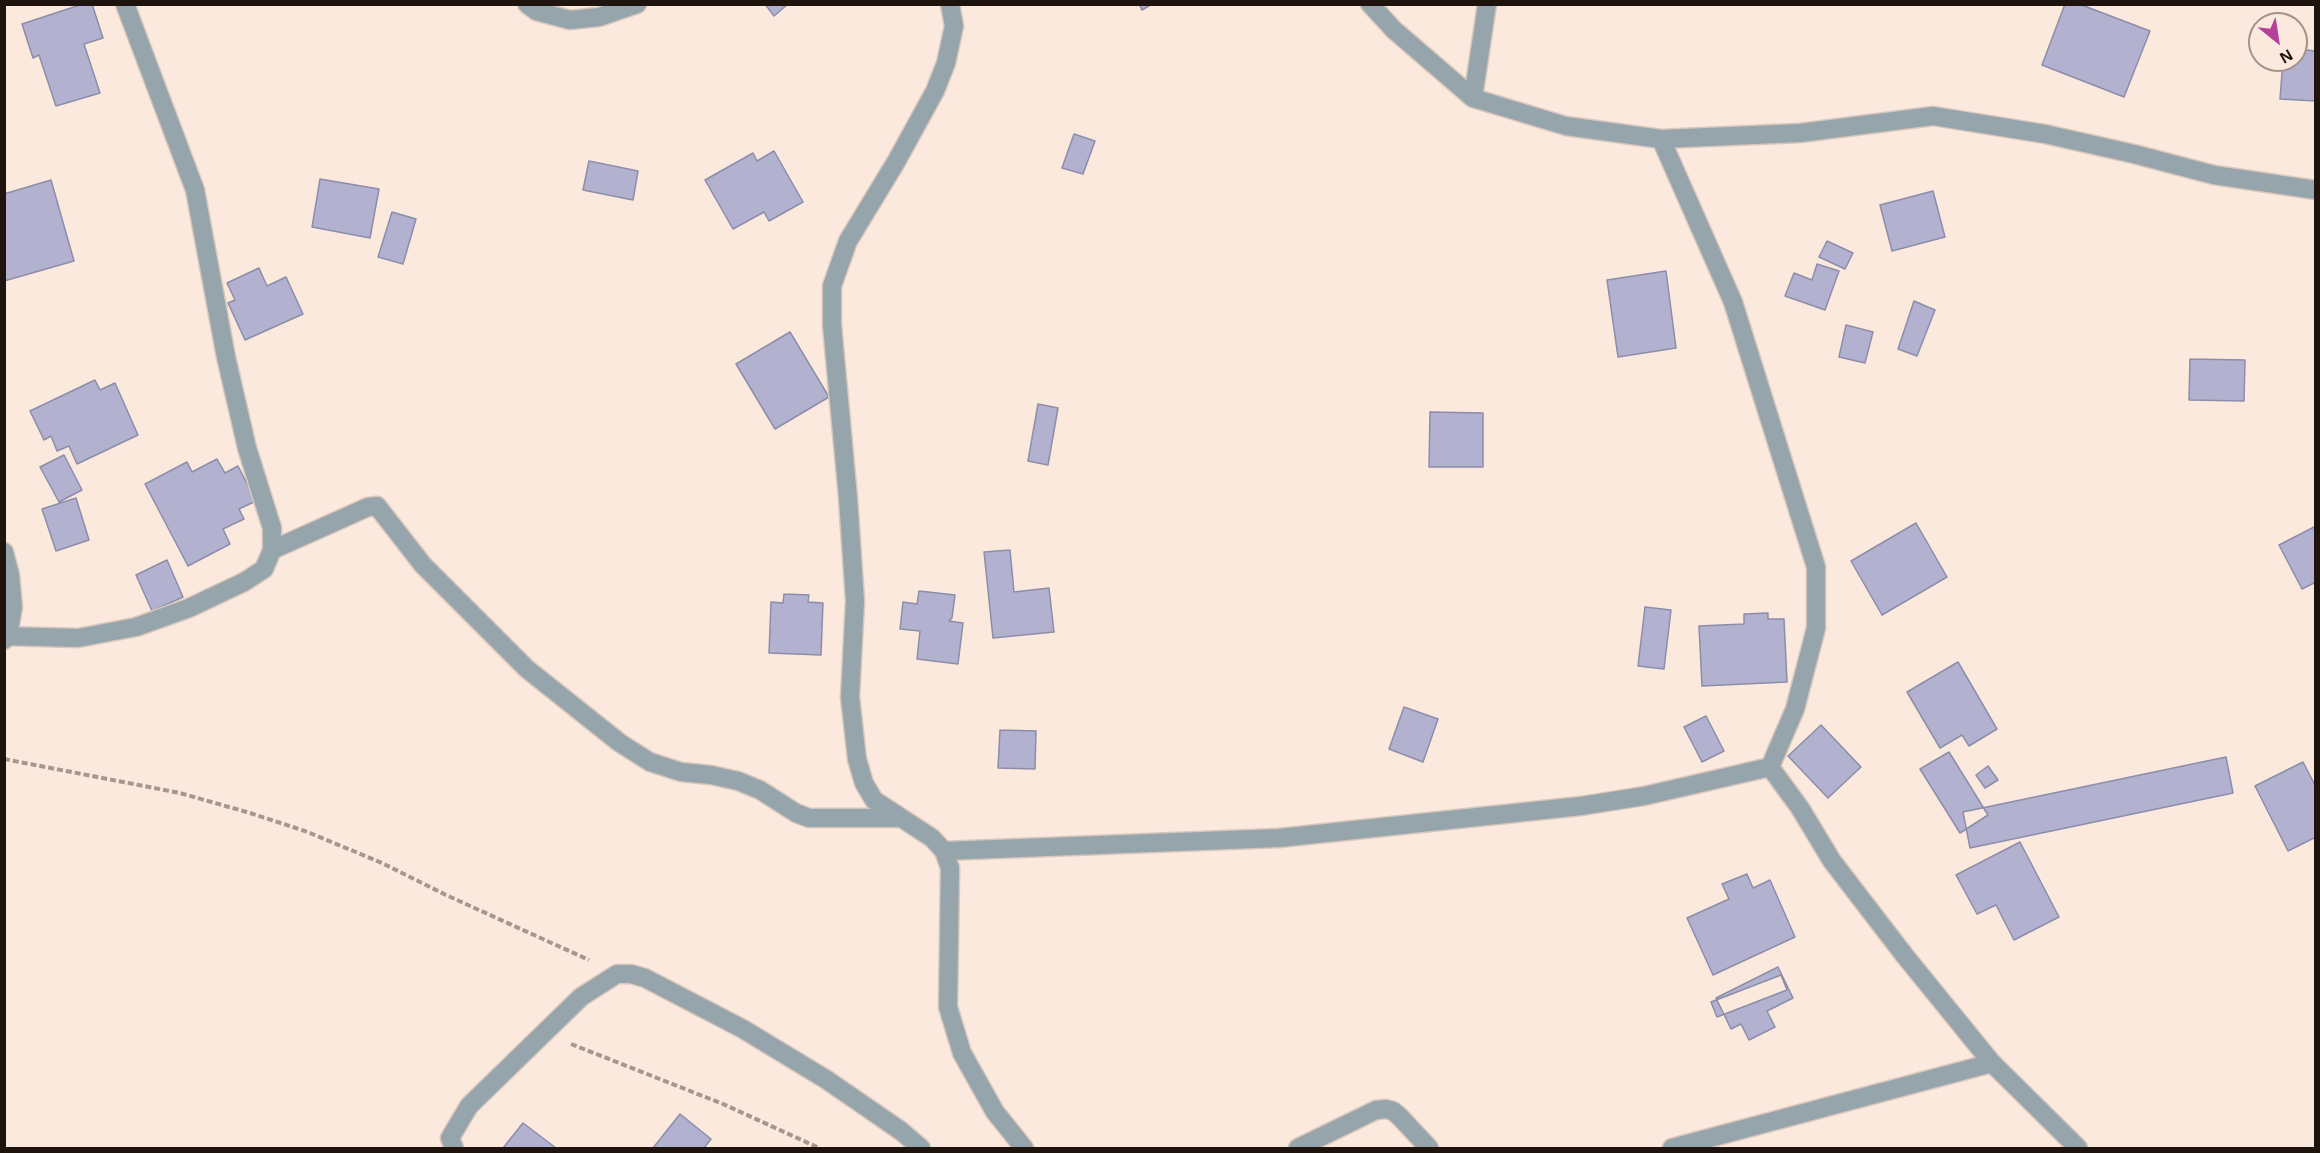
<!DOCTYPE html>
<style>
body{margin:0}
#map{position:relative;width:2320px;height:1153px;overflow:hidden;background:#fce9de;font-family:Helvetica,sans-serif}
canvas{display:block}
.frame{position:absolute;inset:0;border:6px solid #1e130d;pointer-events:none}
.north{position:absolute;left:2248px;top:12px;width:60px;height:60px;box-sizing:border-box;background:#fce9de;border:2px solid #a3938a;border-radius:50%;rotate:150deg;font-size:16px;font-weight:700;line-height:24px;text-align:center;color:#1e130d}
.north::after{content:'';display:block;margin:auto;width:21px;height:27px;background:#b44098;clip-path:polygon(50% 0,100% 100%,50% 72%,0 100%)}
</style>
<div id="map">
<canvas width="2320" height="1153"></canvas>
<div class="frame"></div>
<div class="north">N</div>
</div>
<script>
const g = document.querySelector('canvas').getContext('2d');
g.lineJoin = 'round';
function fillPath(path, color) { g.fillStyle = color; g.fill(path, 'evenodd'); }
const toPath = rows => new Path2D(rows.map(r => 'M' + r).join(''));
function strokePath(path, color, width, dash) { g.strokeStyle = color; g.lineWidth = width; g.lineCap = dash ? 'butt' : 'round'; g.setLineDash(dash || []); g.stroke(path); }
const building = toPath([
 [83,4,92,4,103,38,84,44,100,93,56,106,39,55,33,58,22,24,83,4],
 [765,4,788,4,774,16,765,4],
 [1139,4,1152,4,1142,10,1139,4],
 [2065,4,2079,4,2150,31,2124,97,2042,65,2065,4],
 [2296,49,2316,51,2316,101,2280,99,2283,60,2296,60,2296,49],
 [1074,134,1095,141,1083,174,1062,168,1074,134],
 [774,151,803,202,769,221,764,212,733,229,705,180,753,153,757,161,774,151],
 [589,161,638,171,633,200,583,190,589,161],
 [320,179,379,189,370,238,312,227,320,179],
 [51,180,74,261,4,281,4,194,51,180],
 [1933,191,1945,237,1892,251,1880,205,1933,191],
 [392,212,416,219,403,264,378,257,392,212],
 [1827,241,1853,253,1845,269,1819,257,1827,241],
 [1817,264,1839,271,1825,310,1785,296,1794,273,1812,280,1817,264],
 [259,268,267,286,286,277,303,314,245,340,228,303,235,300,227,283,259,268],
 [1666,271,1676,348,1618,357,1607,280,1666,271],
 [1914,301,1935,310,1917,356,1898,349,1914,301],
 [1846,325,1873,332,1865,363,1839,357,1846,325],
 [790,332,829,397,775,429,736,364,790,332],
 [2190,359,2245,360,2244,401,2189,400,2190,359],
 [95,380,100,390,115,383,138,435,77,464,69,446,57,451,51,436,44,440,30,411,95,380],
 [1038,404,1058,408,1048,465,1028,461,1038,404],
 [1430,412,1483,413,1483,467,1429,467,1430,412],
 [64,455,82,490,59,502,40,467,64,455],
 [217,459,225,473,238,466,256,501,239,509,244,519,223,529,230,544,188,566,145,484,187,462,192,472,217,459],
 [76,498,89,540,56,551,42,509,76,498],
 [1916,523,1947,577,1882,615,1851,561,1916,523],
 [2316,526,2316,582,2302,589,2279,545,2316,526],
 [1010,550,1014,592,1049,588,1054,632,993,638,984,552,1010,550],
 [167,560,183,597,152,611,136,575,167,560],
 [919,591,955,595,952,618,949,621,963,623,958,664,917,659,920,631,900,629,903,602,917,604,919,591],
 [784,594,809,595,808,602,823,603,821,655,769,653,771,602,783,603,784,594],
 [1645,607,1671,610,1664,669,1638,666,1645,607],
 [1768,613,1768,619,1784,619,1787,682,1702,686,1699,626,1744,624,1744,614,1768,613],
 [1958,662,1997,729,1969,746,1962,735,1940,748,1907,692,1958,662],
 [1404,707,1438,719,1423,762,1389,749,1404,707],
 [1706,716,1724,751,1702,762,1684,727,1706,716],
 [1821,725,1861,767,1828,798,1788,756,1821,725],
 [1000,730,1036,731,1035,769,998,768,1000,730],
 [1949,752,1988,815,1960,833,1920,769,1949,752],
 [2226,757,2233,793,1970,848,1963,812,2226,757],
 [2303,762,2316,787,2316,837,2288,851,2255,786,2303,762],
 [1988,766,1998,780,1985,788,1976,775,1988,766],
 [2020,842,2059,917,2014,940,1996,905,1977,914,1956,875,2020,842],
 [1747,874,1753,888,1770,880,1795,937,1713,975,1687,918,1729,899,1722,884,1747,874],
 [1778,967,1793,998,1767,1011,1775,1027,1749,1040,1741,1024,1731,1029,1716,998,1778,967],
 [1781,975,1787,990,1717,1017,1711,1002,1781,975],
 [680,1114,711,1139,704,1148,653,1148,680,1114],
 [523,1123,556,1148,503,1148,523,1123]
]);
fillPath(building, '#b2b2d0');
strokePath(building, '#8c8da9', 1.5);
const minor = toPath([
 [527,4,536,11,570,20,599,17,637,4],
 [950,4,954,26,946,63,935,91,896,162,848,241,832,286,832,325,848,498,855,601,850,697,857,759,864,783,874,800,932,838,944,851,950,868,948,1007,962,1053,995,1112,1024,1148],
 [1370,4,1394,30,1473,98,1566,126,1661,139,1800,133,1933,116,2045,134,2134,154,2214,175,2316,190],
 [1473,98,1487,4],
 [1661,139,1733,302,1816,567,1816,628,1795,709,1770,767,1800,808,1832,861,1905,956,1992,1063,2078,1148],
 [272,550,368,507,377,506,423,565,527,669,620,743,650,762,681,772,711,775,738,781,760,790,796,813,809,818,900,818],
 [4,552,10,575,13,607,8,636,4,640],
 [4,636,78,638,136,627,189,608,244,582,264,569,272,550,272,528,247,448,226,357,195,190,125,4],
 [944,851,1279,838,1581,806,1644,796,1770,767],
 [454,1148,450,1138,469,1106,581,997,617,974,631,974,645,978,743,1029,827,1080,901,1131,921,1148],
 [1298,1148,1376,1110,1386,1109,1393,1111,1399,1116,1429,1148],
 [1672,1148,1992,1063]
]);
strokePath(minor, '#d8c7bd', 21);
strokePath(toPath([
 [4,759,180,793,250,813,305,831,382,863,446,895,589,960],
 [571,1044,723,1104,819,1148]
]), '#a6968d', 4, [6, 3]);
strokePath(minor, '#96a4ab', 18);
</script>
